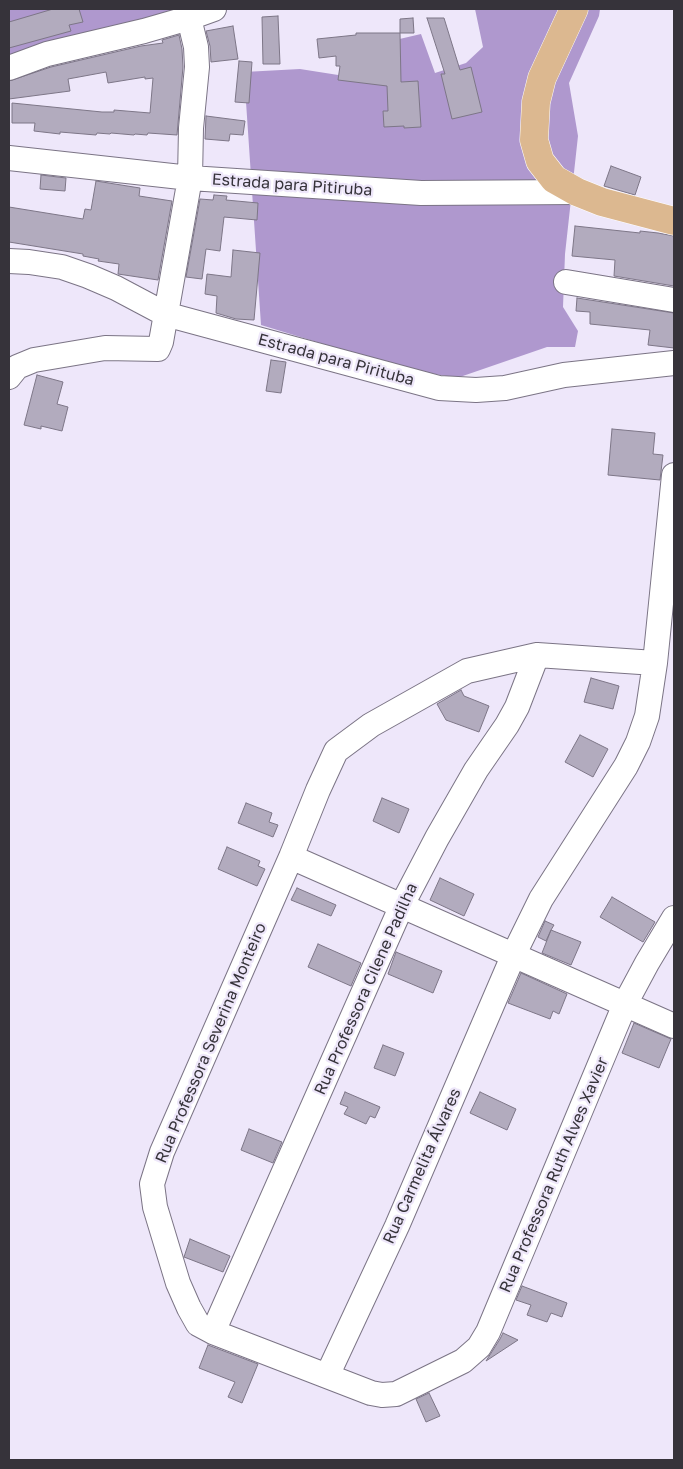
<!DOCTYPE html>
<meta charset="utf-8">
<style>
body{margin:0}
#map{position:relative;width:683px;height:1469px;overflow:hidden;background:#eee7fa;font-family:"Golos Text",sans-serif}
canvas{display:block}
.frame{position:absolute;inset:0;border:10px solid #36333a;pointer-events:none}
</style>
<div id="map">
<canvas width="683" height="1469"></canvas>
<div class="frame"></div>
</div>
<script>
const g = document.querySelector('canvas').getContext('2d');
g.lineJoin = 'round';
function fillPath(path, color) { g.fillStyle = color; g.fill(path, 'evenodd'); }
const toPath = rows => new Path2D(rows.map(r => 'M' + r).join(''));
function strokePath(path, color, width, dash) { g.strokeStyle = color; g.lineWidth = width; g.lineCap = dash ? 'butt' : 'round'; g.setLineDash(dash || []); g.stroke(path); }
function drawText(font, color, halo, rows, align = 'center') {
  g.font = font + ' "Golos Text",sans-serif'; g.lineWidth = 4.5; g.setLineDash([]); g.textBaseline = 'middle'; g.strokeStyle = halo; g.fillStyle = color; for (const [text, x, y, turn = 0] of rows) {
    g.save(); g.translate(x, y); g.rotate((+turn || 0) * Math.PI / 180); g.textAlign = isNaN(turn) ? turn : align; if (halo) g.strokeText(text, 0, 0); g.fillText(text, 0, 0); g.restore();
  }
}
fillPath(toPath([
 [9,9,181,9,9,59],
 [475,9,600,9,599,16,569,83,578,136,565,254,563,307,578,331,575,347,547,347,457,378,402,368,261,325,244,72,300,69,389,83,391,41,421,34,435,73,466,63,483,47]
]), '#af98ce');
const building = toPath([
 [53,9,79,9,83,22,69,25,71,31,9,48,9,22,53,9],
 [278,16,280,64,263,64,262,17,278,16],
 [413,18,414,33,400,33,401,82,418,81,421,127,404,128,404,126,384,127,383,111,388,111,387,86,338,80,340,66,336,66,336,56,319,58,317,39,356,35,356,33,400,33,400,19,413,18],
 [427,18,444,18,460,70,471,67,482,112,452,119,441,74,445,74,427,18],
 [233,26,238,59,211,62,210,46,206,31,233,26],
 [179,35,182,49,183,67,177,135,148,133,147,135,135,134,134,135,111,133,110,134,97,133,96,135,60,132,60,134,34,131,35,123,12,123,12,103,102,112,114,112,114,110,150,113,153,78,145,79,145,77,108,83,106,72,68,79,70,91,9,99,9,81,51,67,141,46,163,43,162,40,179,35],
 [239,61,252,62,249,103,235,102,239,61],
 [206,116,245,121,243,135,230,134,229,141,205,139,206,116],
 [611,166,641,177,635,195,604,186,611,166],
 [41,175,66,178,65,191,40,189,41,175],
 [96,181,140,188,139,196,172,201,158,280,118,274,119,264,98,261,99,259,83,256,83,254,9,242,9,207,83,219,85,209,91,210,96,181],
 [214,195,227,196,226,200,258,203,257,220,224,217,220,251,206,249,202,279,186,277,200,199,213,200,214,195],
 [575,226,640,233,640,231,658,233,674,236,674,286,614,276,615,260,572,256,575,226],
 [233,250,260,253,254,320,236,319,216,313,217,296,205,294,207,274,231,277,233,250],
 [577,298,674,313,674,348,648,345,650,330,590,324,590,312,576,311,577,298],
 [271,360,286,362,281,393,266,391,271,360],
 [37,375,63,382,57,404,68,407,62,431,41,426,41,429,24,425,37,375],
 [612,429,655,433,653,454,663,455,660,480,608,475,612,429],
 [591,678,619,686,613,709,584,702,591,678],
 [461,690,464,696,489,706,479,732,446,720,437,704,461,690],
 [580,735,608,749,593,777,565,762,580,735],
 [382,798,409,809,399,833,373,821,382,798],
 [246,803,272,813,269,822,278,825,273,837,238,823,246,803],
 [227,847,260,861,258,866,265,869,257,886,218,869,227,847],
 [440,878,474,894,464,916,430,900,440,878],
 [297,888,336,905,331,916,291,900,297,888],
 [612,897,655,922,643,942,600,917,612,897],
 [545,921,554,925,551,930,581,942,571,965,542,953,551,930,546,941,538,937,545,921],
 [318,944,361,963,351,986,308,967,318,944],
 [396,952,442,971,433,993,388,974,396,952],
 [521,973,567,994,559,1014,553,1011,550,1019,508,1003,521,973],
 [634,1023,671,1039,659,1068,622,1053,634,1023],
 [383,1045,404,1053,395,1076,374,1068,383,1045],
 [345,1092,380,1107,375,1118,370,1116,366,1124,344,1114,348,1107,340,1104,345,1092],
 [480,1092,516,1109,507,1130,470,1113,480,1092],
 [249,1129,282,1142,273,1163,241,1150,249,1129],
 [190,1239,230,1256,223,1272,184,1257,190,1239],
 [522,1286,567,1303,562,1317,551,1313,547,1322,527,1315,531,1305,516,1300,522,1286],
 [503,1333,518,1340,486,1361,500,1339,503,1333],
 [208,1345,258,1364,242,1403,228,1397,235,1382,199,1368,208,1345],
 [429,1393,440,1416,426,1422,416,1399,429,1393]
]);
fillPath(building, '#b2abbe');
strokePath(building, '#7d7687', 1);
const minor = toPath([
 [9,68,47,54,144,31,189,18,214,9],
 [9,158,190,178,421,193,577,192],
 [9,261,29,262,62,267,88,276,116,288,165,314,439,388,476,390,505,388,564,375,674,363],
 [566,282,674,300],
 [9,377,17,367,34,360,105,348,158,349,161,342,190,178,191,128,197,67,196,47,189,18],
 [655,663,537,655,467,671,371,725,336,751,318,790,291,857,162,1152,152,1184,155,1207,178,1283,189,1308,198,1324,213,1332,371,1393,382,1395,396,1394,463,1361,479,1347,488,1332,625,1004,647,963,674,918],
 [291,857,674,1026],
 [213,1332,402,905,437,838,476,770,507,725,517,707,537,655],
 [327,1376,397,1226,514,954,541,899,626,766,638,742,647,716,655,663,674,475]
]);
const major = toPath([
 [574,9,542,78,536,102,534,140,540,161,554,179,577,192,602,202,674,221]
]);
strokePath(minor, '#7b7485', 26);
strokePath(major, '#fff', 29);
strokePath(minor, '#fff', 24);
strokePath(major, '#dcb890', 28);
drawText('16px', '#36333a', '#eee7fa', [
 ["Estrada para Pitiruba",292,185,4],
 ["Estrada para Pirituba",336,360,15],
 ["Rua Professora Cilene Padilha",366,989,-66],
 ["Rua Professora Severina Monteiro",211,1043,-67],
 ["Rua Carmelita Álvares",422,1166,-66],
 ["Rua Professora Ruth Alves Xavier",554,1175,-67]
]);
</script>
